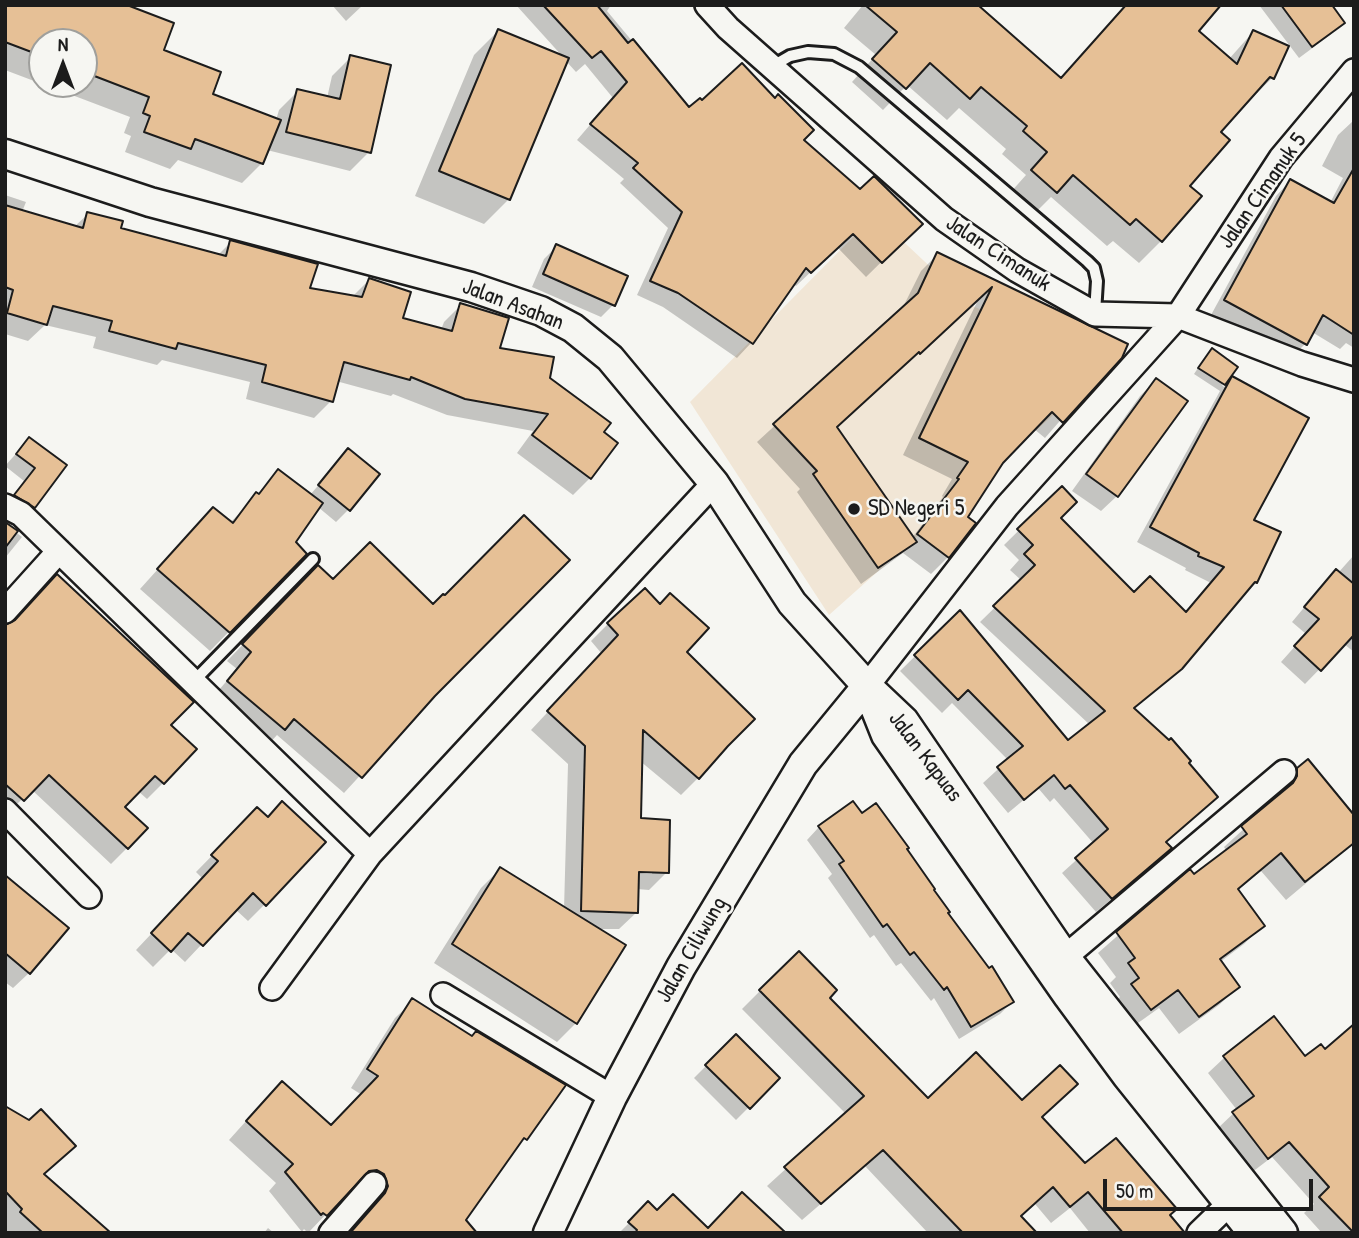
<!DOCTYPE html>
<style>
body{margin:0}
#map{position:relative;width:1359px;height:1238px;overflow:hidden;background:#f6f6f2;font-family:"Patrick Hand",sans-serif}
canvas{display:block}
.frame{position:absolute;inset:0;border:7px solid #1c1c1c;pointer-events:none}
.north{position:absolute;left:28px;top:28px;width:70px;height:70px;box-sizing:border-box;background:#f6f6f2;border:2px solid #9f9f9c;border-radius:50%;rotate:0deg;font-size:19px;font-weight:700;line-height:28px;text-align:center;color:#1c1c1c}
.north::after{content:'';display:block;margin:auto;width:24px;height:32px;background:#1c1c1c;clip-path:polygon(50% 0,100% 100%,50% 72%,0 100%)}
.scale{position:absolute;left:1103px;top:1179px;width:210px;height:32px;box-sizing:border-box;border:4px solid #1c1c1c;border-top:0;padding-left:9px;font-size:21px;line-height:24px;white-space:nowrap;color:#1c1c1c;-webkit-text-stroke:5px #f6f6f2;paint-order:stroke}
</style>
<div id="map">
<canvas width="1359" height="1238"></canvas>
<div class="frame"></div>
<div class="north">N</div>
<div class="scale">50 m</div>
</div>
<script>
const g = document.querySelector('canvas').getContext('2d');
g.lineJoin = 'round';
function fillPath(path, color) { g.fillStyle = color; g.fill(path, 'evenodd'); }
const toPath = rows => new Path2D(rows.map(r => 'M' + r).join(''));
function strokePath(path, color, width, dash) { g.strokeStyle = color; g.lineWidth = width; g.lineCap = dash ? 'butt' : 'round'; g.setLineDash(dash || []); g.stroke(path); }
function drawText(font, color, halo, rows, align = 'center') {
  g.font = font + ' "Patrick Hand",sans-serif'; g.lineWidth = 5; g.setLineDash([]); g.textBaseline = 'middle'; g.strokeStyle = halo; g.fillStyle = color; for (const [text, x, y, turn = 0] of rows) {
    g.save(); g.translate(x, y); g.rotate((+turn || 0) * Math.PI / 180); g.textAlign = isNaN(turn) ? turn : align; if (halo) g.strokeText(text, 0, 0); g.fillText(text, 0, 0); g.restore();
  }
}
fillPath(toPath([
 [875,215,971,305,1105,369,829,615,690,402]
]), '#f1e6d6');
fillPath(toPath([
 [5,5,161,51,211,95,276,120,279,110,298,91,327,98,332,76,351,57,369,152,350,171,267,150,262,163,242,183,178,160,170,169,125,152,131,136,124,133,130,117,43,84,84,84,84,42,42,42,42,84,5,70],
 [332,5,363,5,346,21],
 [516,5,611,5,607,11,689,109,801,140,860,191,920,224,866,277,837,247,796,286,793,284,751,343,737,358,663,307,637,295,668,228,620,183,624,179,577,140,613,98,585,64,576,72,566,61,509,199,484,224,415,196,474,55,498,31,563,57],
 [863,5,975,5,1060,80,1196,31,1229,59,1253,32,1272,78,1250,100,1248,99,1219,132,1188,186,1161,241,1139,263,1113,241,1107,246,1051,197,1034,214,1010,193,1026,175,1002,154,1006,149,959,108,947,120,907,85,883,110,852,82,876,55,844,28],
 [1259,5,1330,5,1343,23,1330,35,1299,58],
 [1353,121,1354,348,1346,343,1340,349,1312,332,1305,344,1291,358,1211,315,1276,196,1290,181,1330,203,1343,178,1322,166,1338,135],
 [5,195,26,202,22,212,74,227,88,214,119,229,218,255,231,242,308,290,352,297,369,280,401,319,441,330,444,322,461,305,498,349,548,379,602,433,590,478,573,495,517,453,533,431,447,415,393,394,391,396,336,381,331,401,314,418,246,399,250,382,162,360,157,365,93,348,96,337,45,325,28,341,5,334],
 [557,246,613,305,601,317,532,287,544,259],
 [938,254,1126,345,1045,438,1034,429,1002,462,966,517,948,557,931,574,903,553,861,584,797,492,800,489,757,442,902,309,921,271],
 [979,298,903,455,952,479,942,496,943,497,912,538,836,428],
 [1206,356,1236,367,1222,385,1224,387,1232,378,1252,520,1256,582,1181,668,1133,709,1216,797,1165,843,1170,848,1155,863,1096,912,1062,873,1094,844,1054,798,1050,802,1038,788,1008,813,983,783,1008,760,952,703,942,713,900,671,960,612,1068,743,1090,725,980,622,1022,581,1010,570,1019,560,1004,545,1062,488,1059,518,1134,594,1185,613,1211,583,1185,570,1186,568,1137,542,1220,391,1194,374],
 [1156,380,1117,496,1101,511,1072,491,1140,396],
 [29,439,65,465,34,507,21,519,5,505,24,481,5,466],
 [348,451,349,509,336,522,318,507,293,543,305,554,210,651,140,589,195,528,230,523,278,472,310,495],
 [5,524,22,537,5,558],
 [1354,555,1354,652,1344,644,1305,684,1281,662,1306,634,1292,622,1322,586,1336,571,1338,573],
 [318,567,434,695,344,793,277,735,268,745,212,698,237,669,227,661],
 [608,624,685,652,698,778,681,795,640,761,639,820,667,872,649,890,637,889,637,912,619,929,597,929,576,1023,557,1042,434,963,481,888,500,869,564,909,568,764,531,730,602,654,591,641],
 [631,870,652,870,652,874,631,873],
 [5,626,169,725,163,783,147,799,138,791,123,807,127,848,111,864,32,790,5,815],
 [1298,769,1354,843,1286,900,1261,871,1237,891,1263,925,1244,944,1220,962,1238,987,1219,1005,1179,1034,1159,1008,1131,1028,1113,1004,1120,997,1110,983,1116,977,1098,953,1190,872,1194,876,1227,852,1224,847,1279,797,1279,789],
 [861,816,905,849,946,914,1012,1002,1000,1014,959,1039,934,998,931,1001,901,963,896,966,874,935,870,938,828,878,832,874,807,840,819,827],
 [241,826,265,904,248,921,235,909,185,962,171,949,153,967,136,950,203,879,196,872],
 [5,877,29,973,13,988,5,982],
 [760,991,827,998,928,1100,1022,1103,1041,1118,1085,1166,1168,1216,1180,1233,1090,1233,1070,1208,1051,1223,1035,1204,1020,1217,1035,1233,928,1233,865,1166,802,1220,767,1186,846,1114,742,1009],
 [413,1001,472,1037,563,1086,464,1220,475,1233,350,1233,367,1213,371,1205,366,1192,359,1188,351,1188,308,1233,304,1229,302,1232,269,1191,276,1183,229,1140,264,1101,331,1127,362,1095,351,1088,395,1018],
 [1273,1018,1305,1059,1324,1051,1354,1026,1354,1233,1322,1233,1304,1213,1314,1204,1272,1157,1251,1173,1217,1129,1237,1110,1208,1073,1224,1058],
 [736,1036,778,1078,736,1120,694,1078],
 [5,1108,42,1175,104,1233,5,1232],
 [648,1204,657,1212,708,1230,731,1233,619,1233],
 [268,1228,274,1233,264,1233]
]), '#0003');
const building = toPath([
 [5,5,127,5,174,23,164,50,221,72,213,94,281,120,263,164,195,139,191,149,144,132,150,116,143,113,149,97,84,72,84,42,42,42,42,56,5,42,5,5],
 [543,5,597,5,628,43,633,39,689,107,700,98,702,100,742,63,775,98,778,94,814,130,804,140,860,189,874,176,923,224,882,263,853,234,811,273,806,268,753,344,678,293,650,281,682,212,633,168,638,163,590,124,627,82,601,51,592,58,543,5],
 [865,5,978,5,1061,78,1126,5,1221,5,1199,31,1237,64,1253,30,1289,46,1274,79,1270,77,1221,132,1230,140,1190,186,1202,196,1162,242,1136,219,1130,225,1073,175,1057,193,1031,170,1047,152,1023,131,1027,126,981,87,970,99,930,63,906,89,872,59,897,32,865,5],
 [1281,5,1332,5,1345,23,1312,47,1281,5],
 [498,29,569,58,510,200,439,171,498,29],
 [350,55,391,65,371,153,286,132,297,89,340,99,350,55],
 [1354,168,1354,335,1323,315,1307,345,1224,300,1290,179,1334,203,1354,168],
 [5,205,83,228,87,212,123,221,121,228,226,256,230,240,318,264,310,288,362,297,369,278,411,292,403,318,452,331,460,303,509,318,500,348,554,357,550,378,611,423,604,432,618,443,591,479,532,435,548,414,465,399,411,377,410,380,344,362,333,402,262,382,266,365,178,343,176,349,109,331,112,321,53,306,47,325,7,313,13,290,5,287,5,205],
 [556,244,628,276,615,306,543,274,556,244],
 [937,252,1128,344,1122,358,1063,423,1052,412,1003,463,968,517,976,523,949,558,917,534,959,479,957,478,968,462,919,438,992,287,920,354,919,352,837,427,917,542,878,568,813,474,817,471,773,424,918,293,937,252],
 [1212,348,1238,367,1225,385,1198,368,1212,348],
 [1232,376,1309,418,1254,520,1281,532,1257,583,1255,582,1182,669,1134,708,1169,740,1171,738,1191,761,1189,763,1218,797,1166,842,1172,848,1112,899,1075,858,1108,829,1070,785,1065,789,1054,775,1024,800,997,767,1023,746,968,690,958,700,914,655,960,610,1068,740,1105,711,993,606,1035,565,1024,554,1033,545,1017,529,1062,486,1077,502,1061,518,1134,592,1150,576,1186,612,1224,567,1198,556,1199,553,1150,527,1232,376],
 [1156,378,1188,401,1118,497,1086,474,1156,378],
 [29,437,67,465,35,508,14,495,35,468,16,454,29,437],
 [348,448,380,474,350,511,318,485,348,448],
 [278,469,323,503,296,542,307,554,230,633,157,569,213,507,233,523,256,492,259,494,278,469],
 [524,515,570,560,435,696,362,778,294,719,285,730,227,681,251,652,242,644,318,565,333,579,370,542,433,604,443,594,445,595,524,515],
 [5,522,18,531,5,548,5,522],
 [1336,569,1354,584,1354,635,1321,671,1294,646,1319,619,1304,607,1336,569],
 [57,574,194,702,171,725,197,749,164,784,155,776,125,807,148,828,128,849,49,775,24,801,5,784,5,625,15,620,57,574],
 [645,588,660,604,670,593,709,628,687,652,755,719,728,746,699,779,643,730,641,818,670,820,669,873,639,872,638,913,581,911,585,746,547,711,618,635,607,623,645,588],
 [1308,759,1354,815,1354,843,1305,882,1281,853,1238,889,1265,926,1220,959,1240,987,1199,1017,1178,990,1151,1010,1131,984,1139,978,1128,963,1135,958,1116,932,1190,869,1194,874,1247,834,1241,826,1293,783,1297,776,1297,768,1308,759],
 [282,801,326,842,266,906,253,893,203,946,188,933,171,952,151,933,218,861,211,855,257,807,268,817,282,801],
 [853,801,862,813,876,803,909,848,907,849,935,889,934,890,950,912,948,913,989,968,992,966,1014,1002,971,1027,947,987,944,990,914,952,910,955,887,924,883,927,839,864,844,861,818,826,853,801],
 [500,867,626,945,577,1024,452,944,500,867],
 [5,875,69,928,30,974,5,953,5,875],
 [799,951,837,990,830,998,928,1098,976,1052,1022,1100,1060,1065,1078,1084,1042,1117,1085,1163,1116,1138,1177,1209,1170,1215,1185,1233,1123,1233,1088,1192,1070,1207,1053,1187,1021,1216,1037,1233,963,1233,883,1150,821,1204,784,1167,864,1096,759,990,799,951],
 [412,998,472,1036,476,1031,566,1085,527,1140,524,1138,466,1220,477,1233,350,1233,385,1193,388,1186,384,1174,377,1170,369,1171,327,1216,323,1213,321,1215,285,1172,293,1164,246,1121,282,1081,331,1125,378,1076,367,1069,412,998],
 [1274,1016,1305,1056,1321,1044,1325,1049,1354,1024,1354,1233,1319,1197,1329,1187,1289,1142,1268,1159,1232,1112,1254,1096,1223,1056,1274,1016],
 [736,1034,780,1078,750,1109,705,1065,736,1034],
 [5,1106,29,1120,41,1109,76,1146,44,1174,111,1233,43,1233,20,1212,22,1209,5,1191,5,1106],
 [742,1192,786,1233,635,1233,637,1230,628,1222,648,1201,657,1210,673,1194,708,1228,742,1192]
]);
fillPath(building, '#e6c096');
strokePath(building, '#1c1c1c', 2);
const service = toPath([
 [771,67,790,56,808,52,834,54,859,67,1087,261,1094,268,1097,281,1095,313],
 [193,682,313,559]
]);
const minor = toPath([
 [707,5,728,28,944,219,1017,270,1095,314,1178,316,1302,364,1354,380],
 [5,506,21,514,370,854],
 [5,611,59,551],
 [867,686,1007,506,1178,316,1281,158,1354,71],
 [5,811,89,896],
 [1065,957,1284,772],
 [272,988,370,854,714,483],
 [443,995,612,1097],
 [331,1233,374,1184],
 [1199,1233,1231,1202]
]);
const tertiary = toPath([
 [5,154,150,202,471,287,541,311,573,328,610,358,714,483,792,603,867,686,904,721,1065,957,1283,1233],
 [870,695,886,735,1068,996,1127,1076,1253,1233],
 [548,1233,612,1097,681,967,803,764,867,686]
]);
strokePath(service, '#1c1c1c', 16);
strokePath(minor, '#1c1c1c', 28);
strokePath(tertiary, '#1c1c1c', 33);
strokePath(service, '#f6f6f2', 10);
strokePath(minor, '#f6f6f2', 23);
strokePath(tertiary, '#f6f6f2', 28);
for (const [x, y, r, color] of [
 [854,509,7,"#1c1c1c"]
]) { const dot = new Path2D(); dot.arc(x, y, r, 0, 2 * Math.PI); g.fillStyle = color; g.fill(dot); strokePath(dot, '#f6f6f2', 2.5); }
drawText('23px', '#1c1c1c', '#f6f6f2', [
 ["Jalan Cimanuk 5",1263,191,-55],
 ["Jalan Cimanuk",998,254,33],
 ["Jalan Asahan",513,305,21],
 ["Jalan Kapuas",925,757,53],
 ["Jalan Ciliwung",692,950,-60]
]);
drawText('23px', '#1c1c1c', '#f6f6f2', [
 ["SD Negeri 5",868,509]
], 'left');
</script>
